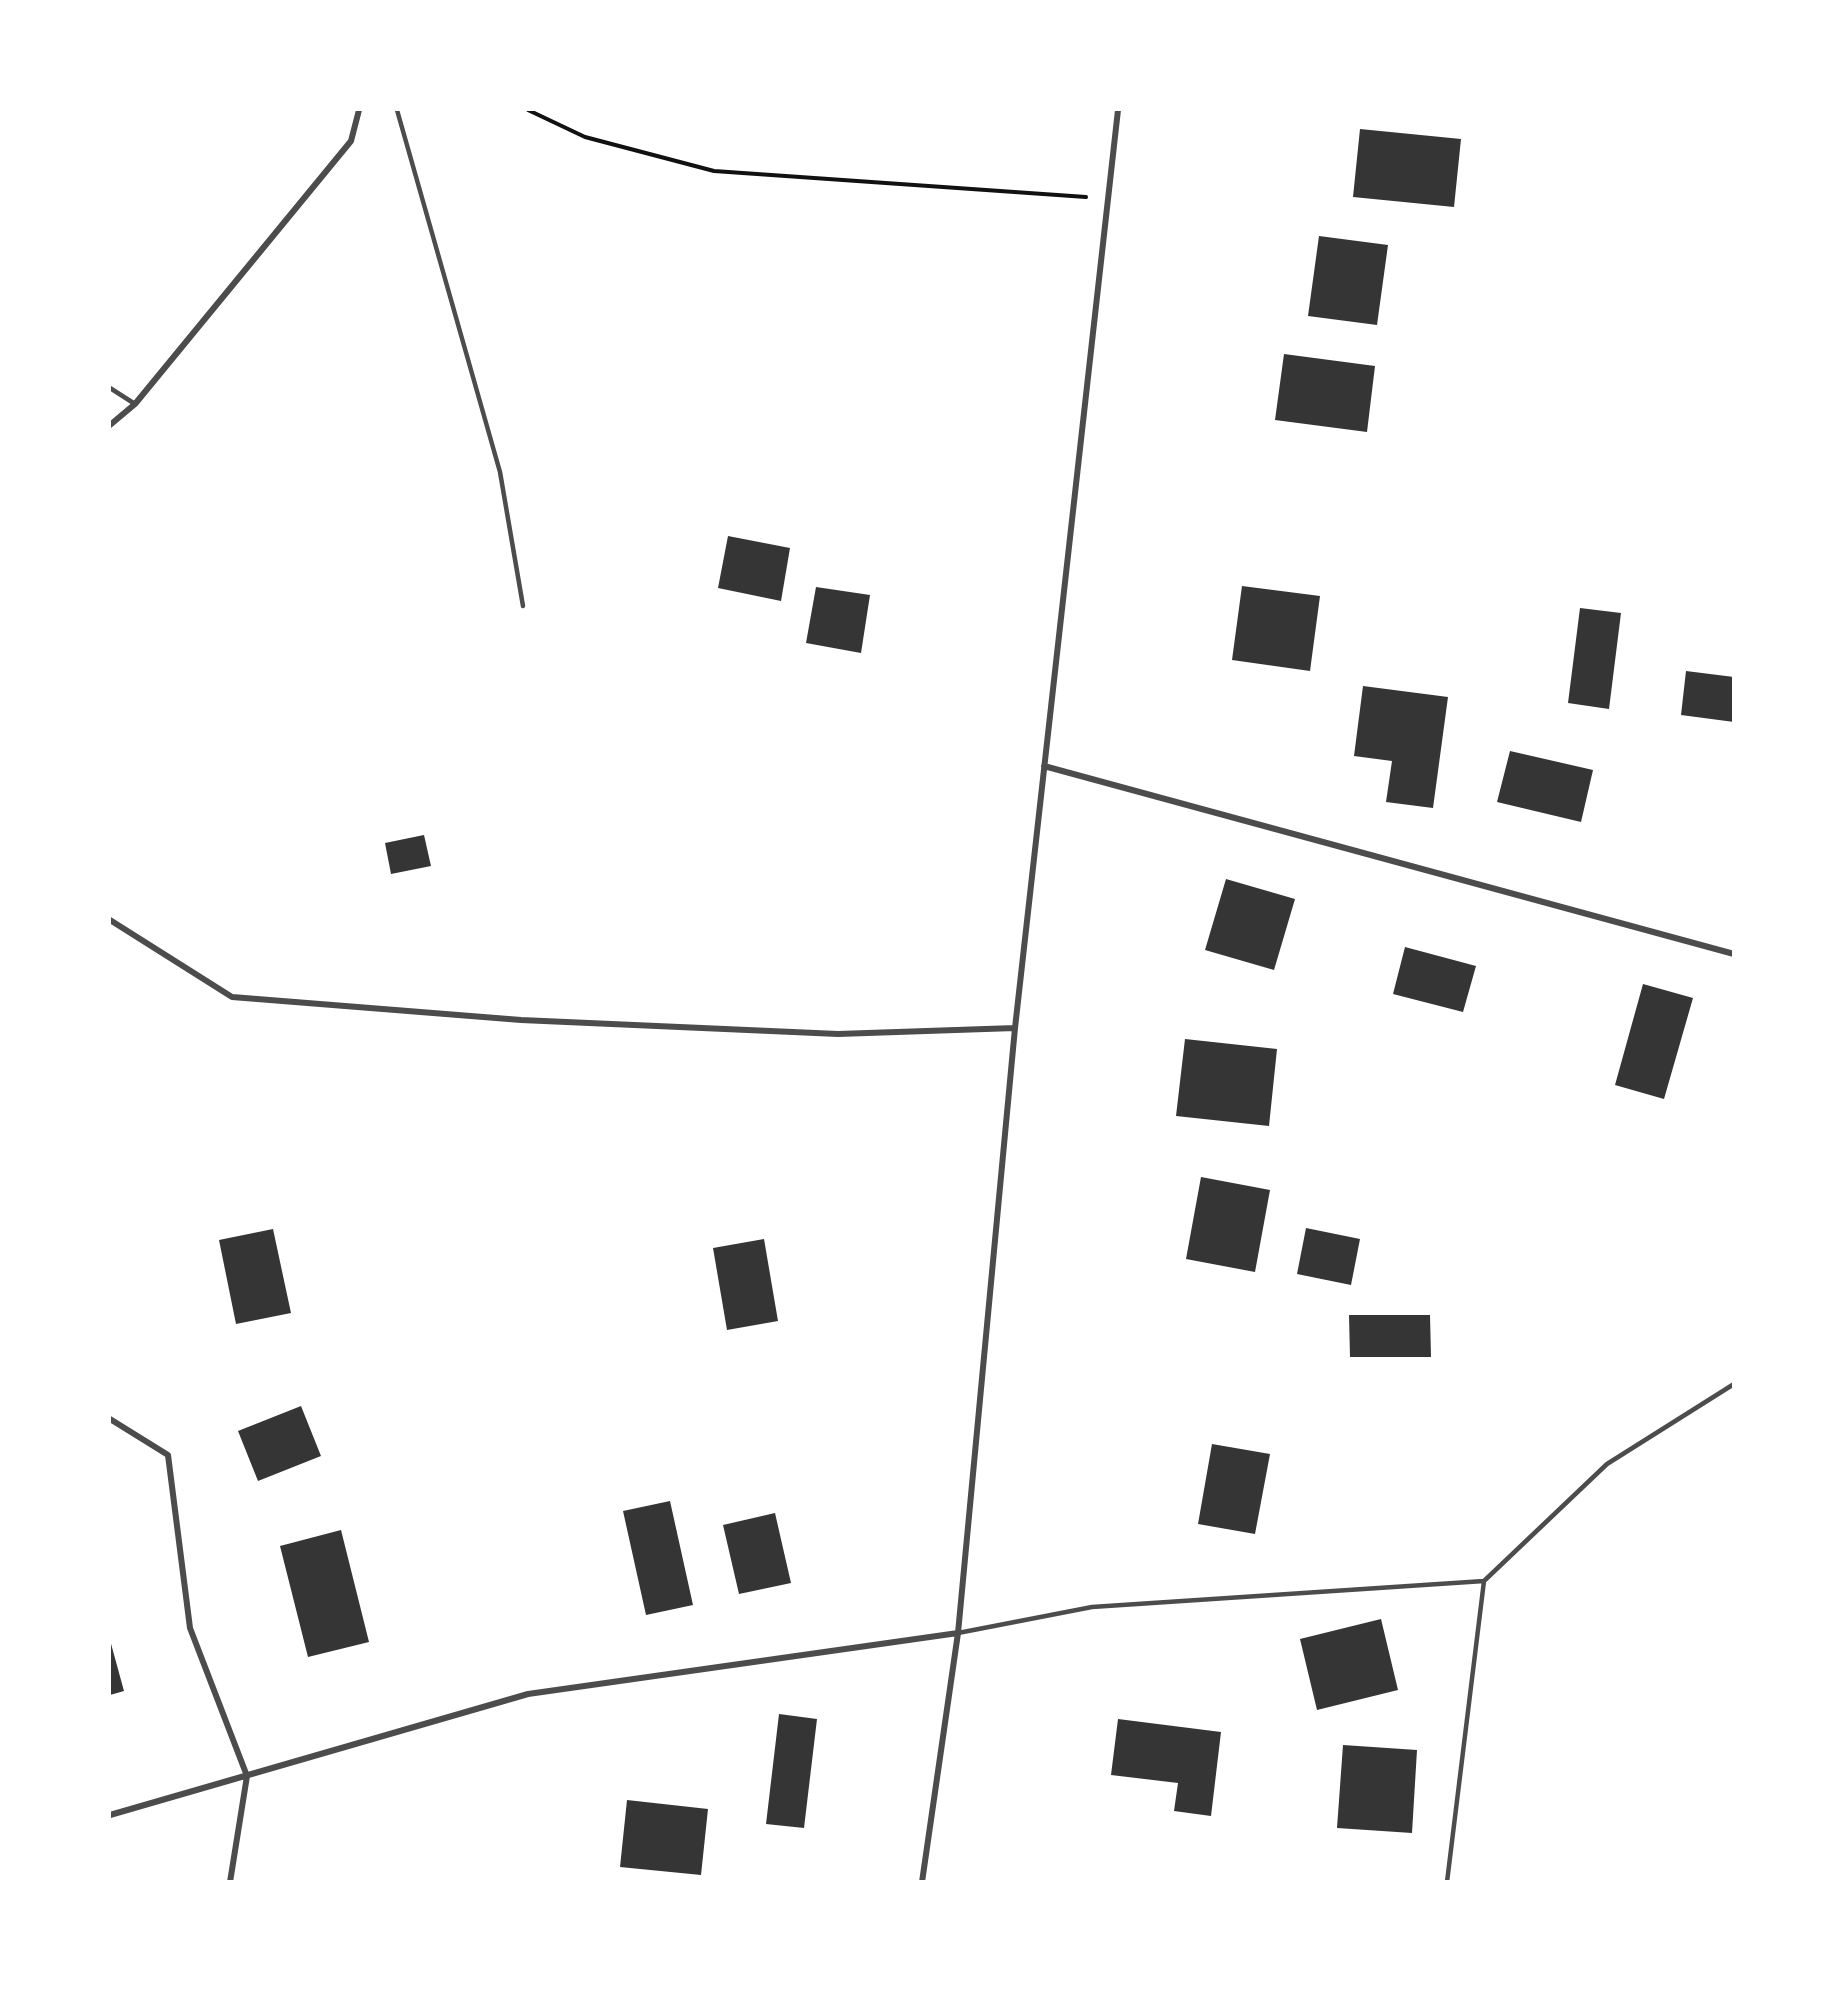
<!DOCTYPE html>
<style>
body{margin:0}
#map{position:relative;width:1843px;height:1991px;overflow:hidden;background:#fff;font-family:Raleway,sans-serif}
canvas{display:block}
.frame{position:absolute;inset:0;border:111px solid #fff;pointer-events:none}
</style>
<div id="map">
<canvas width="1843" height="1991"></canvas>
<div class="frame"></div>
</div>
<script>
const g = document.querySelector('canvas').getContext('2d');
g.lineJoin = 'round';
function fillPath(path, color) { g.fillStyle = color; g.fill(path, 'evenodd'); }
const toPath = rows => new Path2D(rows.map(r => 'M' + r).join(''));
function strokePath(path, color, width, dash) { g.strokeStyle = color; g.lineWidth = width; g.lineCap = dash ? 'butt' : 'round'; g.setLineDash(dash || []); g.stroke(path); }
fillPath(toPath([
 [1360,129,1461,139,1454,207,1353,197],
 [1319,236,1388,245,1377,325,1308,316],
 [1284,354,1375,366,1367,432,1275,420],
 [728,536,790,548,781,601,718,588],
 [1242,586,1320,596,1310,671,1232,660],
 [816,587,870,595,861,653,806,643],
 [1580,608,1621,613,1609,709,1568,703],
 [1686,671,1734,677,1734,722,1681,715],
 [1363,686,1448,697,1433,808,1386,802,1392,761,1354,756],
 [1510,751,1593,770,1581,822,1497,802],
 [424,835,431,866,391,874,385,843],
 [1226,879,1295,899,1274,970,1205,950],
 [1405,947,1476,966,1463,1012,1393,994],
 [1643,984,1693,998,1664,1099,1615,1085],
 [1185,1039,1277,1049,1269,1126,1176,1116],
 [1201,1177,1270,1190,1255,1272,1186,1259],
 [1306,1228,1360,1239,1351,1285,1297,1274],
 [273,1229,291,1313,236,1324,219,1240],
 [764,1239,778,1321,727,1330,713,1248],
 [1349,1315,1430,1315,1431,1357,1350,1357],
 [301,1406,321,1456,258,1481,238,1431],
 [1212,1444,1270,1454,1255,1534,1198,1524],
 [670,1501,693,1605,646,1615,623,1511],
 [775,1513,791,1583,739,1594,723,1525],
 [341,1530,369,1642,308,1657,280,1546],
 [1381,1619,1398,1690,1317,1710,1300,1639],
 [110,1640,124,1691,110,1695],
 [779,1714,817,1719,804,1828,766,1824],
 [1118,1719,1221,1732,1211,1816,1174,1811,1178,1783,1111,1775],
 [1343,1745,1417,1750,1412,1833,1337,1828],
 [627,1800,708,1809,701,1875,620,1867]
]), '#353535');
strokePath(toPath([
 [528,110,585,137,714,171,1086,197]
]), '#111', 4);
strokePath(toPath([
 [397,110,500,472,523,606],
 [110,388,135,404],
 [958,1633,1092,1607,1484,1581,1607,1464,1734,1384],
 [1447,1882,1484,1581]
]), '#4c4c4c', 4.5);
strokePath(toPath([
 [110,425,135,404,351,141,359,110],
 [1044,766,1734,954],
 [110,920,232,997,521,1020,838,1034,1015,1028],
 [110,1419,168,1455,190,1628,247,1776,230,1882],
 [110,1815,528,1694,958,1633],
 [922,1882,958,1633,1015,1028,1118,110]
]), '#4c4c4c', 6);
</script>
